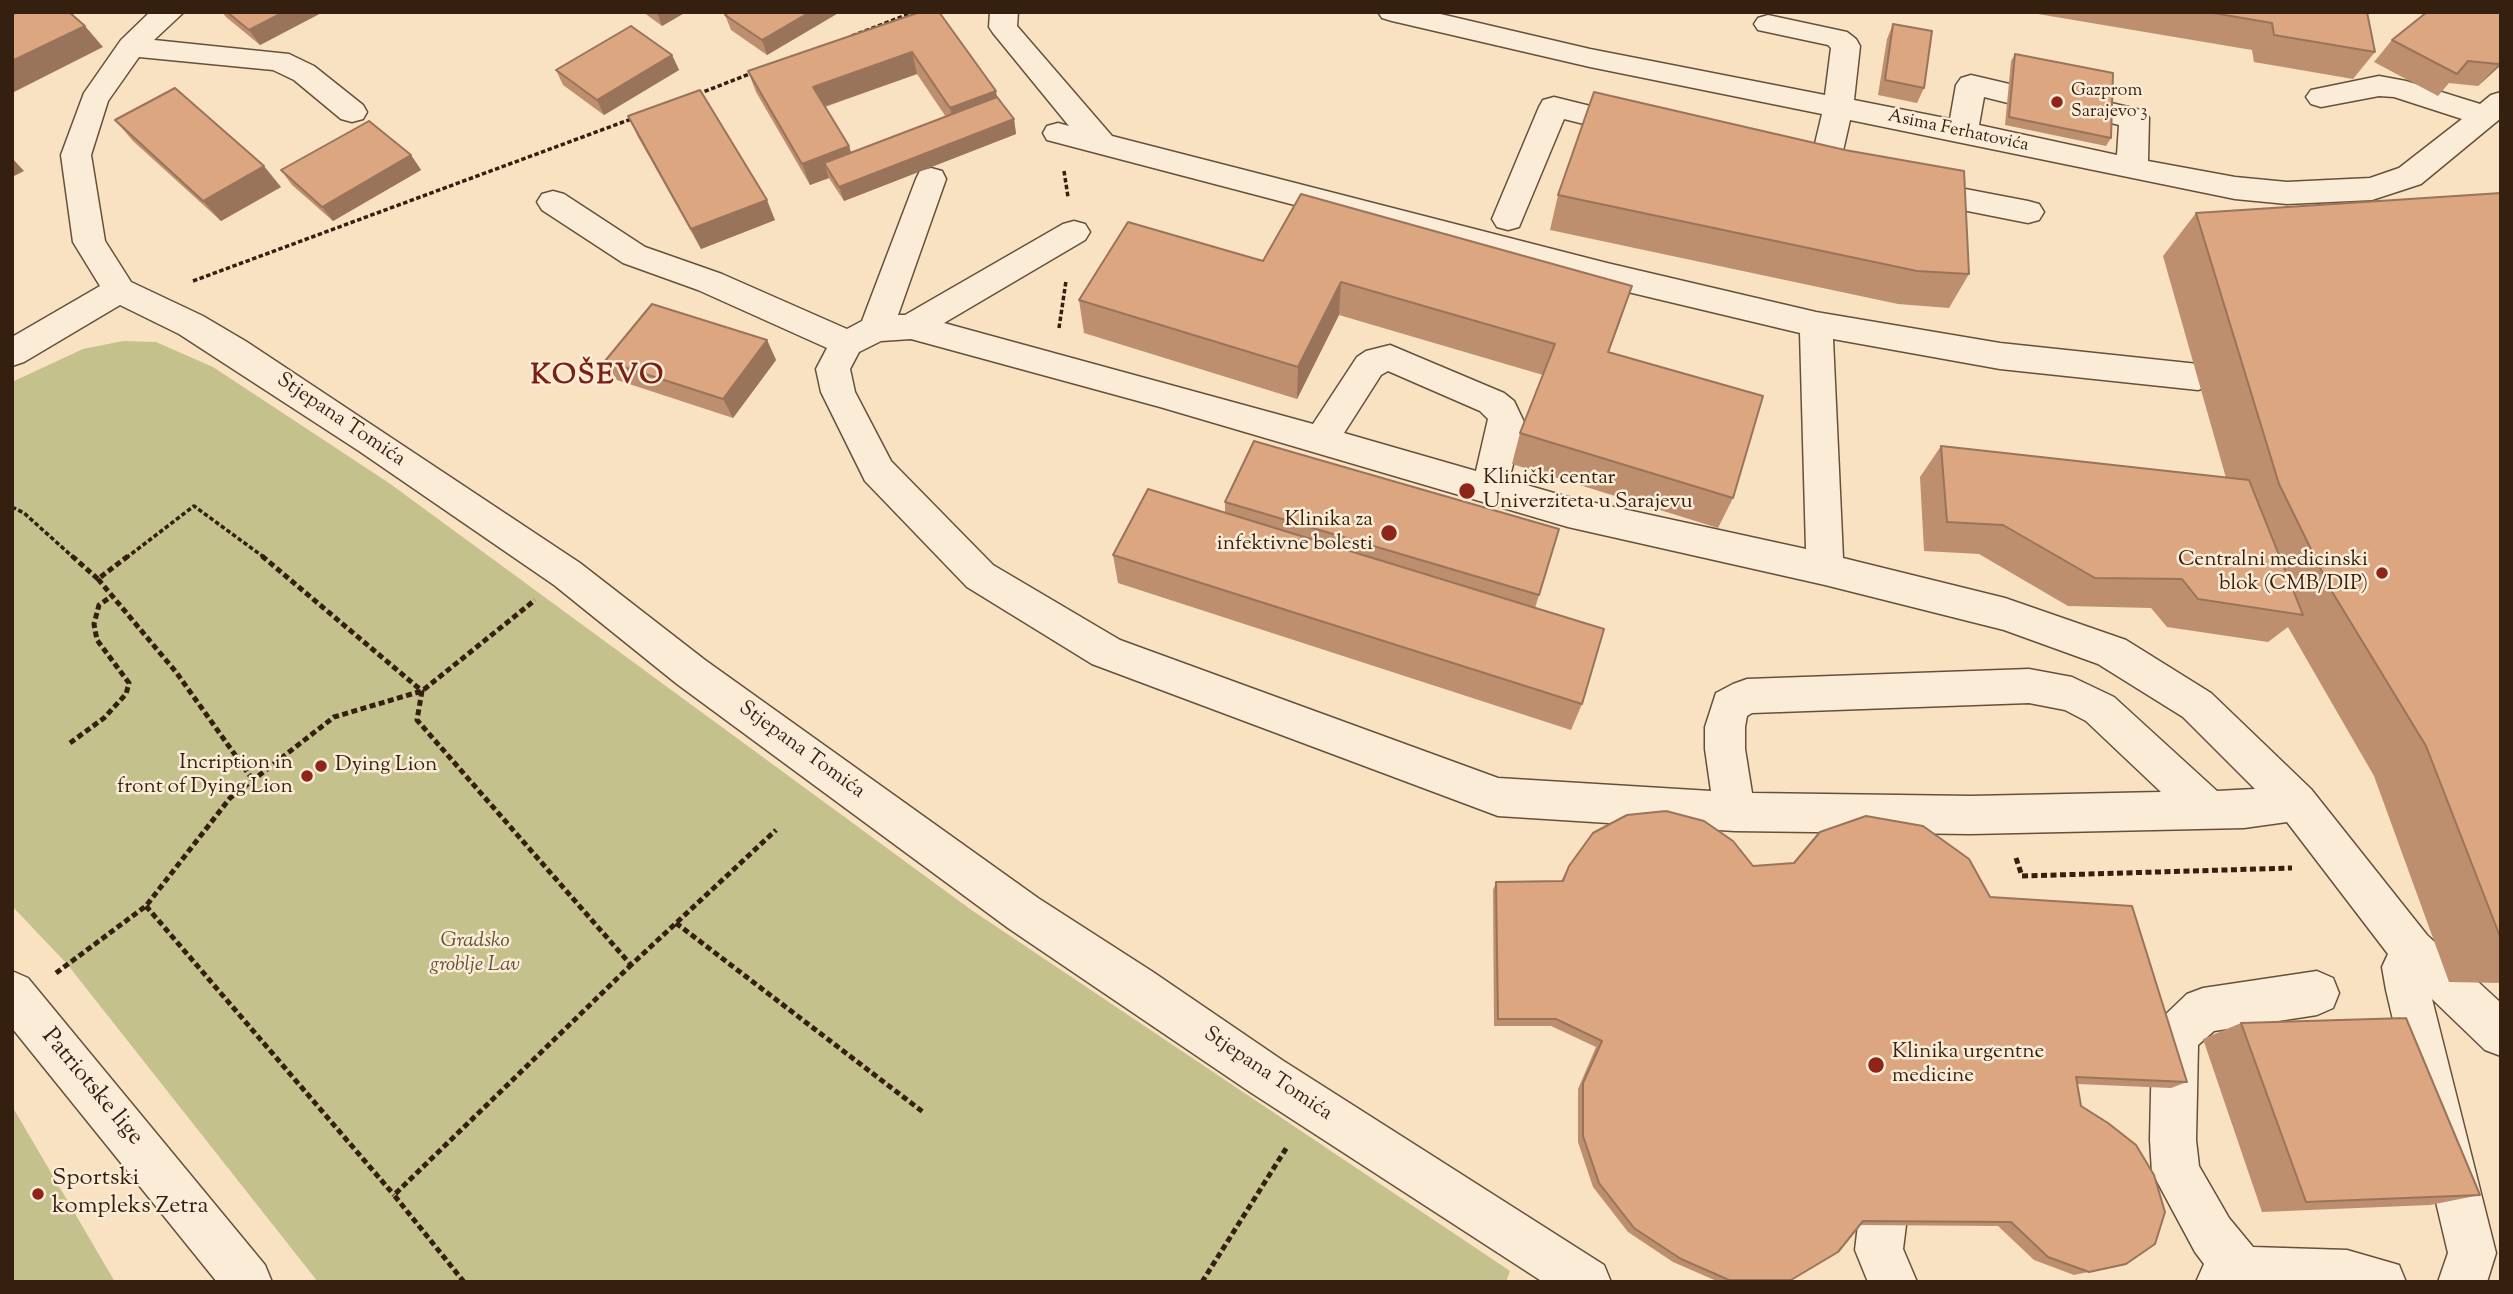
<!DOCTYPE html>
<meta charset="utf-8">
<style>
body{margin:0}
#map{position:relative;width:2513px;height:1294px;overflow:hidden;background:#f8e2c1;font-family:"Sorts Mill Goudy",serif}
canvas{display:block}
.frame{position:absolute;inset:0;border:14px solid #351f0e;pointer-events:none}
</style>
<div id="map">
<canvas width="2513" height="1294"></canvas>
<div class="frame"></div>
</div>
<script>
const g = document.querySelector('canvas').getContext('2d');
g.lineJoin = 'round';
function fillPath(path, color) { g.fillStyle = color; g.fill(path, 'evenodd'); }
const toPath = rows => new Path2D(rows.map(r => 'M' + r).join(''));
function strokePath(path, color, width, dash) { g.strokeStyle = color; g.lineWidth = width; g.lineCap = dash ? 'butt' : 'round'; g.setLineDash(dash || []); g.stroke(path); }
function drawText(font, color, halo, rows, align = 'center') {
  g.font = font + ' "Sorts Mill Goudy",serif'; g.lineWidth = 5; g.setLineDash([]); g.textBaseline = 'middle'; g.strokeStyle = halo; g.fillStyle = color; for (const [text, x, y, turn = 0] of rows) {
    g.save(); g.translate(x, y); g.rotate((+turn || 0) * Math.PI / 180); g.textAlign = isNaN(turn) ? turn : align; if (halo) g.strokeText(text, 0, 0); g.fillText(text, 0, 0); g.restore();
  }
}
fillPath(toPath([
 [123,341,156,342,213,367,389,483,970,909,1510,1271,1506,1282,318,1282,67,964,12,906,12,382,83,349],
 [12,1106,115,1282,12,1282]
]), '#c5c18d');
const minor = toPath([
 [150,12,184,12,154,40,289,54,314,66,363,105,367,112,363,119,352,122,341,119,294,80,273,70,139,57,108,101,91,155,105,241,131,282,203,316,247,342,580,563,705,660,1038,898,1153,972,1282,1060,1604,1265,1611,1282,1543,1282,1250,1092,1008,928,677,684,554,585,359,451,179,334,120,305,24,362,12,366,12,337,100,286,73,242,61,155,84,93,121,40,150,12],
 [990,12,1018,12,1017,26,1112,136,1607,263,1816,312,2000,343,2198,364,2210,368,2215,377,2210,386,2198,390,2000,369,1833,339,1843,558,2005,598,2126,640,2211,693,2311,789,2427,935,2501,1003,2501,1056,2485,1050,2432,999,2496,1253,2487,1282,2438,1282,2448,1253,2386,990,2382,967,2388,954,2287,822,2244,828,1971,834,1735,831,1498,816,1092,664,967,587,865,481,821,392,816,369,827,348,698,290,623,263,542,210,537,202,542,194,553,191,564,194,645,247,722,274,847,329,862,321,916,179,920,171,931,168,942,171,946,179,898,315,905,315,1063,224,1074,221,1085,224,1090,232,1085,240,944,323,1313,424,1357,357,1366,351,1390,345,1504,393,1514,401,1524,422,1509,480,1568,497,1806,549,1800,333,1607,287,1047,140,1043,133,1047,126,1058,123,1069,126,993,33,989,27,990,12],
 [911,339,1160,407,1568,527,1825,585,2004,630,2098,664,2183,717,2255,789,2217,791,2114,697,2072,677,2029,669,1747,679,1733,684,1716,693,1705,727,1705,749,1711,791,1498,778,1120,640,993,565,891,461,855,392,850,369,859,352,881,341,911,339],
 [1388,371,1480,411,1488,419,1476,471,1344,433,1381,375,1388,371],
 [2029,703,2065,710,2086,721,2161,792,1971,796,1752,793,1745,749,1745,727,1747,716,1752,713,2029,703],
 [1378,12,1432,12,1590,49,1825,95,1831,48,1828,45,1758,30,1754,24,1758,18,1768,15,1847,32,1856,39,1860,46,1854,100,1950,119,1956,85,1961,78,1971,75,2018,86,2023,93,2018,100,2008,103,1984,97,1979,125,2117,155,2119,125,2096,119,2092,112,2096,105,2107,102,2145,111,2149,118,2148,161,2235,177,2287,182,2370,178,2399,168,2462,119,2394,97,2379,96,2321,107,2311,104,2306,97,2311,90,2379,76,2406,81,2480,104,2491,95,2501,92,2501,118,2421,184,2372,200,2287,204,2235,199,1850,120,1838,173,1834,181,1823,184,1812,181,1808,173,1822,114,1590,67,1392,21,1382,18,1378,12],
 [1554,97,1647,120,1651,127,1647,134,1636,137,1564,119,1519,227,1508,230,1497,227,1492,219,1539,107,1543,100,1554,97],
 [1913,179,2028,201,2039,204,2044,212,2039,220,2028,223,1902,198,1897,190,1902,182,1913,179],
 [12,971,28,978,265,1265,272,1282,217,1282,12,1028,12,971],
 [2317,971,2333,978,2339,993,2333,1008,2317,1015,2214,1031,2198,1045,2196,1140,2199,1166,2229,1218,2253,1247,2347,1250,2399,1265,2406,1282,2196,1282,2204,1264,2195,1252,2152,1172,2150,1140,2152,1048,2159,1031,2165,1015,2187,994,2203,988,2317,971],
 [1882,1201,1899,1208,1906,1225,1903,1249,1917,1282,1868,1282,1855,1250,1858,1225,1865,1208,1882,1201]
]);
strokePath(minor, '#66503b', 3);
strokePath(toPath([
 [852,36,914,12],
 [698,94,752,73],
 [1064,171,1068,197],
 [193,281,634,118],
 [1059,328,1066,281],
 [12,507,24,513,74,558],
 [126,558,194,506,265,558]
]), '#351f0e', 3.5, [4.5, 2.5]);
strokePath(toPath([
 [72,556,98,579,128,556],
 [262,556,422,691,417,720,631,965,776,830],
 [98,579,176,672,253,780],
 [70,743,104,718,126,694,129,683,97,640,94,624,99,605,112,596],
 [2016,858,2022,876,2292,868],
 [146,906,394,1195],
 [676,923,923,1112],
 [56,973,146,906,230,798,334,717,422,691,535,600],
 [464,1282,394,1195,631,965],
 [1202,1282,1287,1147]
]), '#351f0e', 5, [6, 3.5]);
fillPath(minor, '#faecd7');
fillPath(toPath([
 [222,12,323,12,260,45,226,17],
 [643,12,686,12,662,26],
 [840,12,767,55,731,30,725,15],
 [920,12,997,97,1014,119,1016,134,844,201,829,178,810,185,756,92,748,71],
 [917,74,946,117,851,153,849,146,825,107],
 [2026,12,2367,12,2375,52,2353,79,2254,62,2252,50],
 [2501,12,2501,65,2478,86,2449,83,2438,96,2374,62,2392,40],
 [1893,24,1924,88,1917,103,1878,95,1887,39],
 [2015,54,2111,138,2106,146,2005,125,2011,61],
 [672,55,679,70,604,115,563,85,556,70],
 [628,116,775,220,701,249,638,137],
 [115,120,281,187,221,221,133,141],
 [1845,150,1969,274,1949,308,1898,304,1550,230,1558,195],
 [411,155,421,170,333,221,292,185,281,170],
 [2501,193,2501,983,2449,982,2374,776,2288,627,2268,642,2167,627,2151,608,2068,606,1979,554,1924,551,1920,477,1941,446,2226,478,2163,256,2196,213],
 [1263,261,1621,319,1609,352,1733,498,1718,528,1512,464,1520,433,1543,375,1339,315,1297,399,1084,333,1079,300],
 [767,340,776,360,733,418,617,380,605,361],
 [1225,502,1539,595,1535,608,1582,704,1571,730,1118,583,1113,555,1225,513],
 [1820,832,1990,897,2187,1082,2171,1088,2077,1084,2081,1106,2126,1264,2074,1275,2034,1260,1998,1226,1860,1225,1791,1280,1787,1282,1719,1282,1673,1262,1628,1232,1593,1187,1578,1142,1578,1089,1596,1047,1551,1026,1494,1026,1493,890,1496,882,1561,881,1569,866,1753,866,1793,863],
 [2241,1023,2480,1195,2430,1205,2262,1212,2203,1039]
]), '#bd8f6e');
fillPath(toPath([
 [284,12,323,12,260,45,249,30],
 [657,12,686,12,662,26],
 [810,12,840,12,767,55,762,40],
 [85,26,103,47,12,93,12,61],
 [912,52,917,74,820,108,813,87],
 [672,55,679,70,604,115,597,100],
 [2501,62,2501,65,2478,86],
 [996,91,1000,112,955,130,950,108],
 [1014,119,1016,134,844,201,839,187],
 [849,146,856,168,824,163,829,178,810,185,802,164],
 [411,155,421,170,333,221,322,207],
 [12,158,24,171,12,177],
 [264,166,281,187,221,221,203,201],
 [767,200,775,220,701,249,691,229],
 [1341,282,1339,315,1297,399,1298,367],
 [1632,286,1621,319,1597,384,1608,352],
 [767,340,776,360,733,418,723,399]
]), '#9a745a');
const building = toPath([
 [17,12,69,12,85,26,12,61,12,15,17,12],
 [227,12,284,12,249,30,227,12],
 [729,12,810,12,762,40,725,15,729,12],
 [920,12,939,12,996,91,950,108,912,52,813,87,849,146,802,164,748,71,920,12],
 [2207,12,2367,12,2375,52,2274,35,2272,23,2207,12],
 [2427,12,2501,12,2501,62,2498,64,2468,61,2457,74,2392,40,2427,12],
 [1893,24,1932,31,1924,88,1885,80,1893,24],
 [631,26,672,55,597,100,556,70,631,26],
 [2015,54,2113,73,2111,138,2009,117,2015,54],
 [175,88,264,166,203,201,115,120,175,88],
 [700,90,767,200,691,229,628,116,700,90],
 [1594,92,1845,150,1964,171,1969,274,1917,271,1558,195,1594,92],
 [997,97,1014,119,839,187,824,163,997,97],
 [369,121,411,155,322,207,281,170,369,121],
 [2501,193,2501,939,2426,746,2331,590,2279,484,2196,213,2501,193],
 [1301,194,1632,286,1608,352,1763,396,1733,498,1520,433,1555,344,1341,282,1298,367,1079,300,1128,222,1263,261,1301,194],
 [652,304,767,340,723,399,605,361,652,304],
 [1254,441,1559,529,1539,595,1225,502,1254,441],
 [1941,446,2249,480,2303,615,2198,599,2182,579,2095,578,2003,525,1947,522,1941,446],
 [1148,489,1604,629,1582,704,1113,555,1148,489],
 [1666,811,1704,821,1733,841,1753,866,1794,863,1820,832,1866,816,1923,826,1969,859,1990,897,2132,906,2187,1082,2076,1077,2081,1106,2108,1123,2136,1145,2154,1175,2165,1212,2155,1244,2126,1264,2089,1272,2048,1257,2011,1222,1863,1221,1838,1252,1791,1280,1729,1280,1681,1259,1634,1228,1599,1183,1583,1136,1583,1083,1602,1041,1556,1019,1498,1019,1496,882,1563,881,1569,866,1593,833,1627,815,1666,811],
 [2406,1018,2480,1195,2306,1202,2241,1023,2406,1018]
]);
fillPath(building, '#dca680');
strokePath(building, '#9a745a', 2);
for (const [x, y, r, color] of [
 [2057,102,7,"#8f2418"],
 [1467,491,9,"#8f2418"],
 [1389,533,9,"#8f2418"],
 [2382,573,7,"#8f2418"],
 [321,766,7,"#8f2418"],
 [307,776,7,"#8f2418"],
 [1876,1065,9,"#8f2418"],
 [38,1194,7,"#8f2418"]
]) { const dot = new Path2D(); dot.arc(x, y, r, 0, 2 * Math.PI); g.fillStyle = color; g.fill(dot); strokePath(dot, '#faecd7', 2.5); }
drawText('18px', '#351f0e', '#faecd7', [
 ["Gazprom",2071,92],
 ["Sarajevo 3",2071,113]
], 'left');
drawText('18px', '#351f0e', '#faecd7', [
 ["Asima Ferhatovića",1958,132,12]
]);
drawText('21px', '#351f0e', '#faecd7', [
 ["Stjepana Tomića",340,421,34],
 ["Stjepana Tomića",801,751,36],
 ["Stjepana Tomića",1267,1075,34]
]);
drawText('21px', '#351f0e', '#faecd7', [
 ["Klinički centar",1483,479],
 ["Univerziteta u Sarajevu",1483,503],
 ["Klinika za",1373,521,"right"],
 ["infektivne bolesti",1373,545,"right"],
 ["Centralni medicinski",2368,561,"right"],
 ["blok (CMB/DIP)",2368,585,"right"],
 ["Incription in",293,764,"right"],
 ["front of Dying Lion",293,788,"right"],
 ["Dying Lion",335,766],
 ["Klinika urgentne",1892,1053],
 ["medicine",1892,1077]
], 'left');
drawText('italic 21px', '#605034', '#faecd7', [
 ["Gradsko",475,942],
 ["groblje Lav",475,966]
]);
drawText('24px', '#351f0e', '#faecd7', [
 ["Patriotske lige",91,1088,50]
]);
drawText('24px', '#351f0e', '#faecd7', [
 ["Sportski",52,1180],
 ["kompleks Zetra",52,1208]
], 'left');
g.letterSpacing = '2px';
drawText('bold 28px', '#7a1f14', '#faecd7', [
 ["KOŠEVO",598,378]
]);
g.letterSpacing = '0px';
</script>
